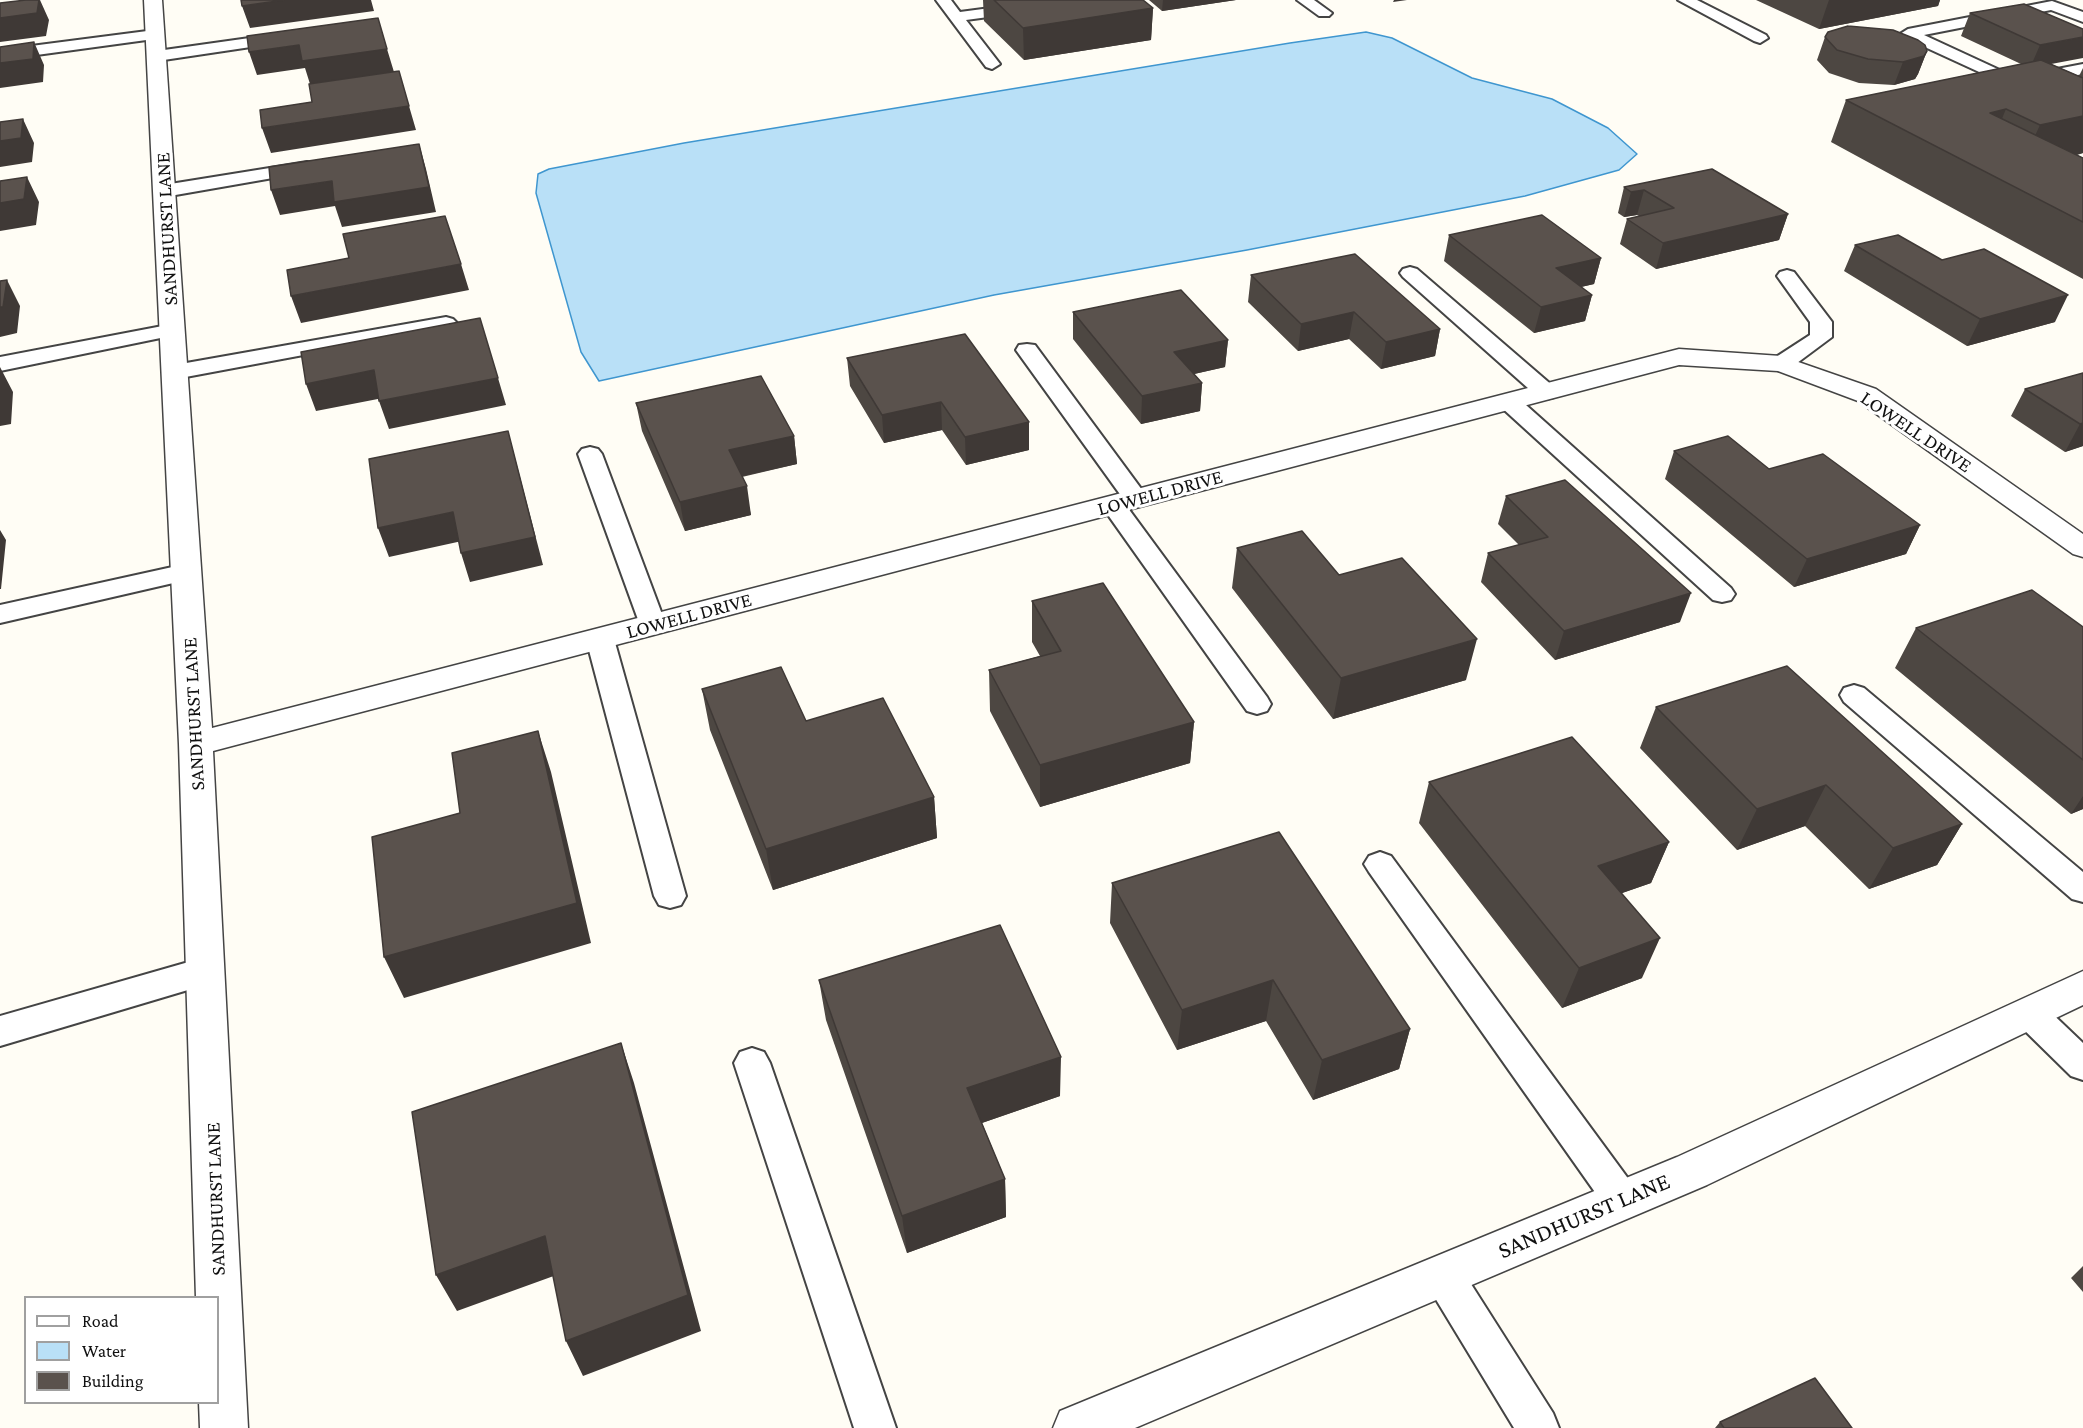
<!DOCTYPE html>
<style>
body{margin:0}
#map{position:relative;width:2083px;height:1428px;overflow:hidden;background:#fffdf5;font-family:"Crimson Pro",serif}
canvas{display:block}
.legend{position:absolute;left:24px;top:1296px;width:195px;height:108px;box-sizing:border-box;background:#fff;border:2px solid #a0a0a0;margin:0;padding:8px 10px;list-style:none;font-size:18px;color:#111}
.legend li{display:flex;align-items:center;gap:12px;height:30px}
.legend b{width:30px;border:2px solid #a0a0a0}
</style>
<div id="map">
<canvas width="2083" height="1428"></canvas>
<ul class="legend">
<li><b style="height:8px;background:#fff"></b>Road</li>
<li><b style="height:16px;background:#b9e0f7"></b>Water</li>
<li><b style="height:16px;background:#5a524d"></b>Building</li>
</ul>
</div>
<script>
const g = document.querySelector('canvas').getContext('2d');
g.lineJoin = 'round';
function fillPath(path, color) { g.fillStyle = color; g.fill(path, 'evenodd'); }
const toPath = rows => new Path2D(rows.map(r => 'M' + r).join(''));
function strokePath(path, color, width, dash) { g.strokeStyle = color; g.lineWidth = width; g.lineCap = dash ? 'butt' : 'round'; g.setLineDash(dash || []); g.stroke(path); }
function drawText(font, color, halo, rows, align = 'center') {
  g.font = font + ' "Crimson Pro",serif'; g.lineWidth = 6; g.setLineDash([]); g.textBaseline = 'middle'; g.strokeStyle = halo; g.fillStyle = color; for (const [text, x, y, turn = 0] of rows) {
    g.save(); g.translate(x, y); g.rotate((+turn || 0) * Math.PI / 180); g.textAlign = isNaN(turn) ? turn : align; if (halo) g.strokeText(text, 0, 0); g.fillText(text, 0, 0); g.restore();
  }
}
const water = toPath([
 [1366,32,1392,38,1472,78,1552,99,1608,128,1637,154,1619,170,1525,196,1247,250,994,295,599,381,581,352,536,193,538,174,549,169,684,143,1290,43,1366,32]
]);
fillPath(water, '#b9e0f7');
strokePath(water, '#3f96cf', 1.5);
const lane = toPath([
 [936,0,951,0,960,12,1051,0,1076,0,1077,2,1070,6,966,20,1000,64,992,69,986,67,936,0],
 [1297,0,1314,0,1332,13,1329,16,1319,16,1297,0],
 [1678,0,1697,0,1766,35,1768,38,1760,43,1754,41,1678,0],
 [2052,1,2083,12,2083,22,2051,10,1924,35,2004,72,2031,74,2083,64,2083,74,2031,84,2001,82,1903,37,1900,34,1908,29,2052,1],
 [155,30,161,32,163,35,161,38,0,60,0,50,155,30],
 [285,33,293,38,291,41,157,61,149,56,157,51,285,33],
 [307,162,313,163,316,167,313,171,164,197,157,195,155,191,157,187,164,185,307,162],
 [1410,267,1417,269,1554,387,1557,392,1554,397,1546,399,1538,397,1403,277,1400,273,1403,269,1410,267],
 [1787,270,1794,272,1832,322,1832,337,1789,369,1781,371,1773,369,1770,364,1773,359,1810,335,1810,322,1777,276,1780,272,1787,270],
 [446,317,453,319,457,323,453,327,175,379,167,377,164,372,167,367,175,365,446,317],
 [173,324,180,326,184,330,180,334,0,371,0,357,173,324],
 [1027,344,1035,345,1145,494,1148,499,1145,504,1136,506,1127,504,1016,350,1019,345,1027,344],
 [1509,395,1517,397,1731,588,1735,594,1731,600,1722,602,1713,600,1501,407,1498,402,1501,397,1509,395],
 [590,447,598,449,602,454,666,625,662,631,653,634,644,631,640,625,578,454,582,449,590,447],
 [1113,498,1122,500,1267,697,1271,704,1267,711,1257,714,1247,711,1101,505,1104,500,1113,498],
 [186,564,195,566,199,572,195,578,0,623,0,605,186,564],
 [600,630,610,633,614,639,686,896,681,905,670,908,659,905,654,896,586,639,590,633,600,630],
 [1854,685,1864,688,2083,872,2083,902,2072,899,1844,702,1840,695,1844,688,1854,685],
 [1380,852,1391,856,1635,1188,1641,1200,1635,1212,1622,1217,1609,1212,1369,872,1364,864,1369,856,1380,852],
 [206,957,218,961,223,971,218,981,0,1046,0,1016,206,957],
 [2029,999,2041,1003,2083,1043,2083,1080,2071,1076,2017,1023,2012,1013,2017,1003,2029,999],
 [752,1048,764,1052,770,1063,896,1428,854,1428,734,1063,740,1052,752,1048],
 [1443,1256,1457,1262,1553,1413,1559,1428,1514,1428,1429,1288,1423,1275,1429,1262,1443,1256]
]);
const street = toPath([
 [144,0,162,0,212,728,1679,349,1781,356,1876,389,2083,534,2083,557,2073,554,1858,401,1778,371,1679,365,213,751,248,1428,200,1428,199,1402,218,1402,218,1298,196,1298,179,744,144,0],
 [2083,971,2083,1005,1707,1185,1135,1428,1053,1428,1060,1411,1677,1157,2083,971]
]);
strokePath(lane, '#444', 4);
strokePath(street, '#444', 3);
fillPath(lane, '#fff');
fillPath(street, '#fff');
fillPath(toPath([
 [983,0,1143,0,1153,8,1151,40,1024,60,984,21],
 [1149,0,1236,0,1162,11],
 [1756,0,1940,0,1938,6,1819,29],
 [2024,4,2051,64,2079,76,2083,68,2083,153,2077,155,2083,158,2083,279,1831,142,1846,100,2021,64,1961,36,1970,13],
 [1825,37,1927,51,1918,74,1915,79,1894,85,1859,83,1829,73,1817,60],
 [1712,169,1788,214,1779,240,1656,269,1620,244,1627,219,1639,216,1637,215,1624,217,1618,213,1624,187],
 [1449,235,1601,258,1594,284,1581,287,1592,295,1585,321,1534,333,1444,261],
 [1855,245,1942,260,2055,322,1967,346,1844,271],
 [1251,275,1440,329,1435,356,1381,369,1349,339,1298,351,1248,302],
 [1073,312,1228,340,1225,367,1194,374,1202,383,1200,411,1141,424,1073,339],
 [847,358,1029,422,1029,450,966,465,942,430,884,443,850,386],
 [2083,373,2083,446,2065,452,2011,416,2025,389],
 [636,403,794,436,797,464,742,477,751,515,685,531,642,431],
 [1674,451,1920,525,1906,554,1794,587,1665,479],
 [1506,496,1680,622,1555,660,1481,582,1488,553,1519,545,1498,524],
 [1237,548,1339,575,1466,680,1333,719,1232,588],
 [1032,601,1194,722,1190,763,1040,807,990,711,989,670,1040,656,1032,642],
 [2083,627,2083,809,2071,814,1895,668,1916,628],
 [702,689,806,721,934,797,937,838,773,890,710,730],
 [1656,707,1962,824,1937,865,1869,889,1805,826,1737,850,1640,748],
 [1429,782,1669,842,1651,883,1622,893,1642,978,1562,1008,1419,823],
 [1112,883,1410,1029,1399,1069,1313,1100,1266,1021,1177,1050,1110,923],
 [819,980,1060,1096,982,1123,1005,1179,1006,1217,907,1253,826,1020],
 [2083,1266,2083,1292,2071,1278],
 [1720,1422,1852,1428,1715,1428]
]), '#4d4742');
fillPath(toPath([
 [40,0,49,20,46,36,0,42,0,7],
 [284,0,371,0,374,11,250,28,242,6],
 [1163,0,1236,0,1162,11],
 [1394,0,1407,0,1393,2],
 [1829,0,1940,0,1938,6,1819,29],
 [1153,8,1151,40,1024,60,1023,28],
 [2083,37,2083,58,2030,68,2040,45],
 [34,42,44,65,43,82,0,88,0,63],
 [299,45,387,49,394,72,310,84,305,68,257,75,249,52],
 [1927,51,1918,74,1915,79,1894,85,1903,62],
 [409,106,416,130,271,153,262,128],
 [2006,109,1988,152,1990,113],
 [2083,116,2083,153,2020,168,2040,125],
 [23,119,34,143,32,162,0,167,0,141],
 [419,144,426,169,436,212,342,227,335,206,280,215,271,190,332,181],
 [27,177,39,202,36,225,0,231,0,203],
 [1644,190,1637,215,1624,217,1631,192],
 [1788,214,1779,240,1656,269,1663,243],
 [1601,258,1594,284,1550,294,1556,268],
 [461,264,469,290,301,323,291,296],
 [7,280,20,306,17,333,0,337,0,307],
 [1592,295,1585,321,1534,333,1541,307],
 [2068,295,2055,322,1967,346,1980,319],
 [1354,312,1349,339,1298,351,1301,324],
 [1440,329,1435,356,1381,369,1386,342],
 [1228,340,1225,367,1172,379,1174,352],
 [0,367,13,392,11,424,0,426],
 [374,370,383,398,316,411,306,384],
 [498,378,506,405,389,429,379,401],
 [1202,383,1200,411,1141,424,1142,396],
 [941,402,942,430,884,443,882,415],
 [1029,422,1029,450,966,465,965,437],
 [2083,423,2083,446,2065,452,2080,424],
 [508,431,543,565,470,582,461,553],
 [794,436,797,464,734,478,729,450],
 [747,486,751,515,685,531,680,502],
 [453,512,462,541,389,557,378,528],
 [1920,525,1906,554,1794,587,1807,559],
 [0,530,6,540,1,589,0,589],
 [1691,593,1680,622,1555,660,1564,631],
 [1477,639,1466,680,1333,719,1341,678],
 [1194,722,1190,763,1040,807,1040,765],
 [538,731,551,772,591,943,404,998,384,957],
 [1826,785,1805,826,1737,850,1757,809],
 [2083,796,2083,809,2071,814],
 [934,797,937,838,773,890,766,849],
 [1962,824,1937,865,1869,889,1893,848],
 [1669,842,1651,883,1582,907,1598,866],
 [1660,938,1642,978,1562,1008,1579,968],
 [1273,980,1266,1021,1177,1050,1182,1010],
 [1410,1029,1399,1069,1313,1100,1322,1060],
 [621,1043,634,1083,701,1331,583,1376,566,1341],
 [1061,1057,1060,1096,970,1127,967,1088],
 [1005,1179,1006,1217,907,1253,902,1216],
 [545,1236,562,1273,457,1311,436,1275]
]), '#3f3936');
const building = toPath([
 [26,0,39,0,37,13,0,18,0,3,26,0],
 [241,0,284,0,242,6,241,0],
 [994,0,1143,0,1153,8,1023,28,994,0],
 [2024,4,2083,29,2083,37,2040,45,1970,13,2024,4],
 [378,18,387,49,302,61,299,45,249,52,247,36,378,18],
 [1848,26,1893,30,1918,40,1925,45,1927,51,1924,56,1903,62,1868,59,1837,50,1825,37,1828,32,1848,26],
 [34,42,33,59,0,63,0,47,34,42],
 [2041,60,2083,78,2083,116,2040,125,2006,109,1990,113,2083,158,2083,222,1846,100,2041,60],
 [399,71,409,106,262,128,260,110,312,102,309,84,399,71],
 [23,119,21,138,0,141,0,122,23,119],
 [419,144,429,187,334,202,332,181,271,190,269,167,419,144],
 [1712,169,1788,214,1663,243,1627,219,1674,208,1644,190,1631,192,1624,187,1712,169],
 [27,177,24,199,0,203,0,181,27,177],
 [1542,215,1601,258,1556,268,1592,295,1541,307,1449,235,1542,215],
 [445,216,461,264,291,296,287,270,349,258,343,234,445,216],
 [1898,235,1942,260,1984,249,2068,295,1980,319,1855,245,1898,235],
 [1355,254,1440,329,1386,342,1354,312,1301,324,1251,275,1355,254],
 [7,280,3,307,0,307,0,281,7,280],
 [1181,290,1228,340,1174,352,1202,383,1142,396,1073,312,1181,290],
 [480,318,498,378,379,401,374,370,306,384,301,352,480,318],
 [965,334,1029,422,965,437,941,402,882,415,847,358,965,334],
 [2083,373,2083,423,2080,424,2025,389,2083,373],
 [761,376,794,436,729,450,747,486,680,502,636,403,761,376],
 [508,431,535,537,461,553,453,512,378,528,369,459,508,431],
 [1728,436,1769,469,1823,454,1920,525,1807,559,1674,451,1728,436],
 [1565,480,1691,593,1564,631,1488,553,1548,537,1506,496,1565,480],
 [1302,531,1339,575,1402,558,1477,639,1341,678,1237,548,1302,531],
 [1103,583,1194,722,1040,765,989,670,1061,651,1032,601,1103,583],
 [2032,590,2083,627,2083,760,1916,628,2032,590],
 [1787,666,1962,824,1893,848,1826,785,1757,809,1656,707,1787,666],
 [781,667,806,721,883,698,934,797,766,849,702,689,781,667],
 [538,731,577,903,384,957,372,837,460,813,452,753,538,731],
 [1572,737,1669,842,1598,866,1660,938,1579,968,1429,782,1572,737],
 [1279,832,1410,1029,1322,1060,1273,980,1182,1010,1112,883,1279,832],
 [1000,925,1061,1057,967,1088,1005,1179,902,1216,819,980,1000,925],
 [621,1043,688,1295,566,1341,545,1236,436,1275,412,1112,621,1043],
 [1815,1378,1852,1428,1724,1428,1720,1422,1815,1378]
]);
fillPath(building, '#5a524d');
strokePath(building, '#3f3936', 1.5);
drawText('20px', '#111', '#fff', [
 ["SANDHURST LANE",167,229,-93],
 ["LOWELL DRIVE",1916,432,34],
 ["LOWELL DRIVE",1160,493,-15],
 ["LOWELL DRIVE",689,616,-15],
 ["SANDHURST LANE",194,714,-93],
 ["SANDHURST LANE",216,1199,-92]
]);
drawText('24px', '#111', '#fff', [
 ["SANDHURST LANE",1584,1216,-23]
]);
</script>
